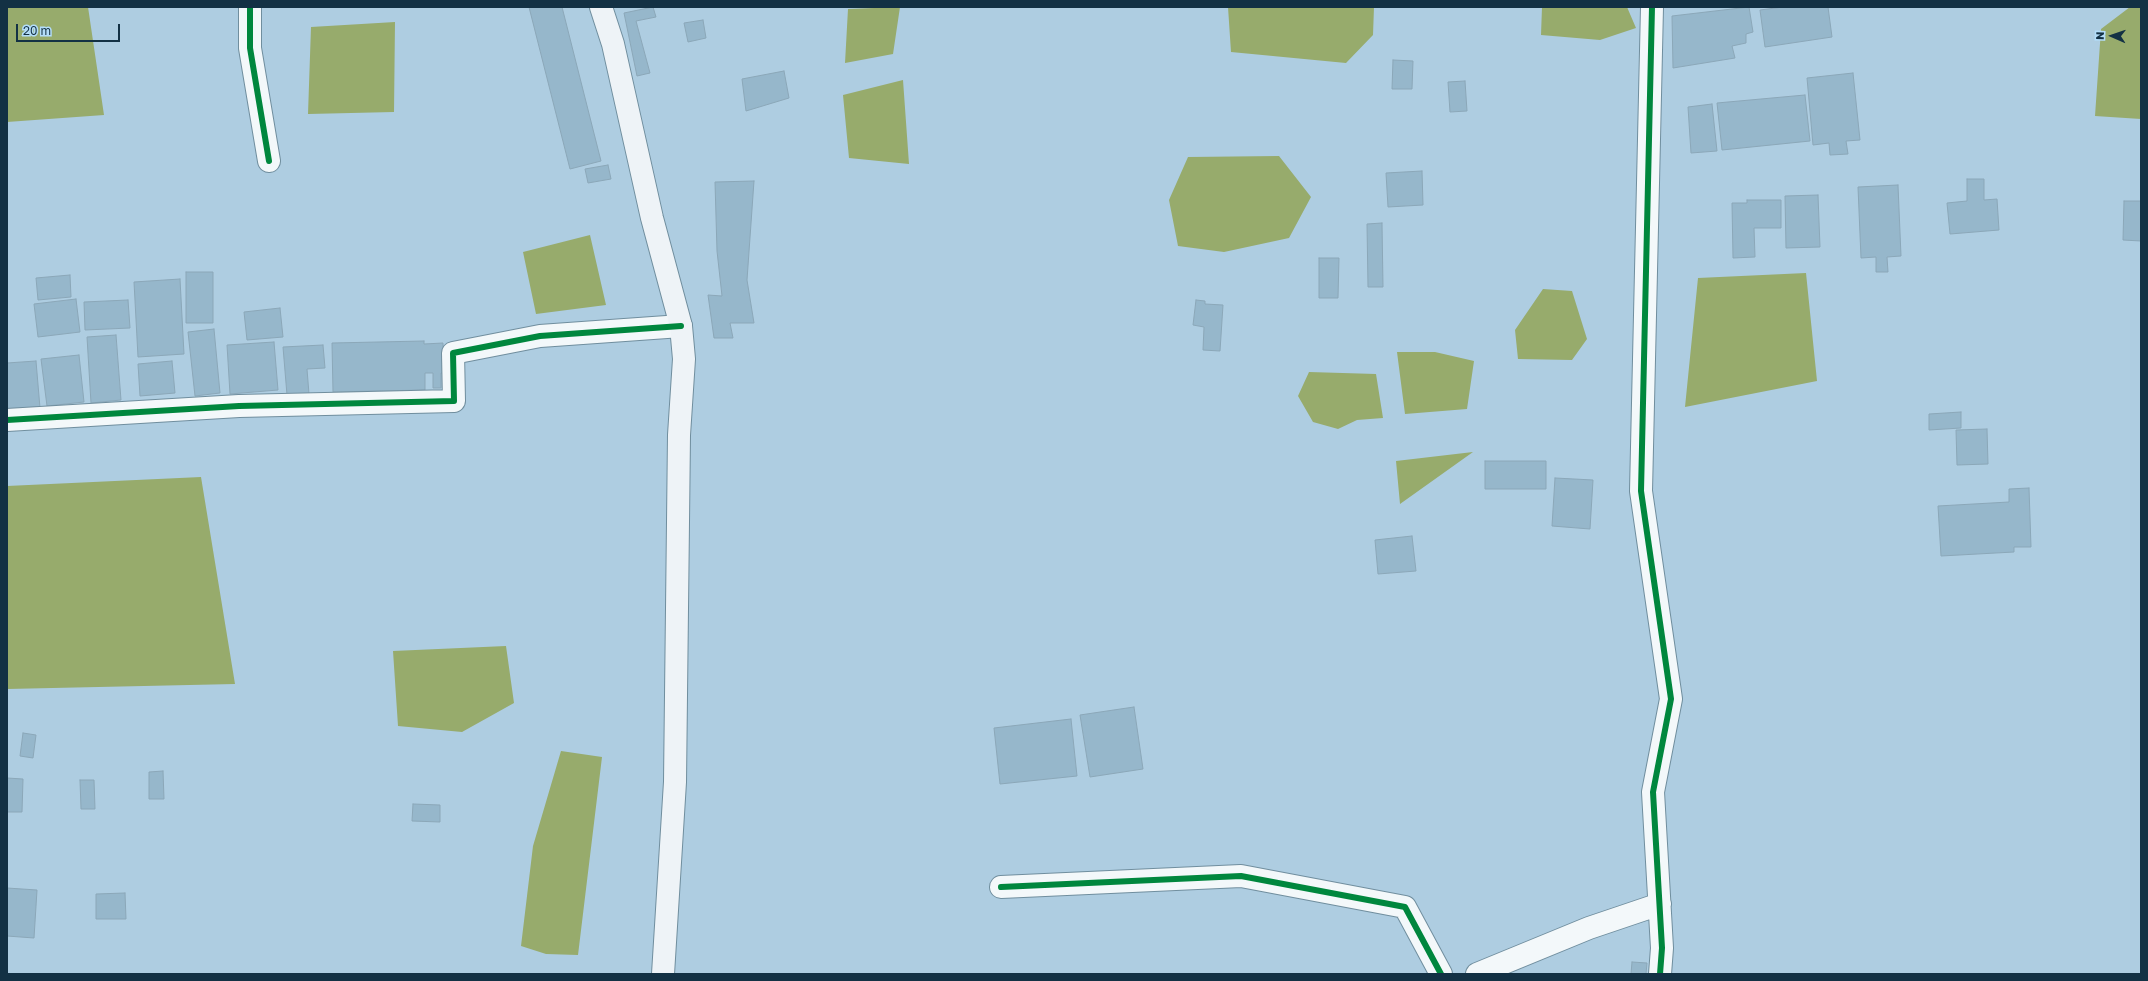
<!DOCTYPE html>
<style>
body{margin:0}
#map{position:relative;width:2148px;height:981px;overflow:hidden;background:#aecde1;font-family:"Golos Text",sans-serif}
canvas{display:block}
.frame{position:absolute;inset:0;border:8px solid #133144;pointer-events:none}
.north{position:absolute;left:2092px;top:16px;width:40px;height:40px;-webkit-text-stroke:3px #b3ddf9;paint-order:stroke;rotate:272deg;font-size:11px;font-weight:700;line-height:16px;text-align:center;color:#133144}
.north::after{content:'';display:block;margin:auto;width:14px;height:18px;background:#133144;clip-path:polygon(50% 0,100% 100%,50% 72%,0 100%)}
.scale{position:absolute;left:16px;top:24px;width:104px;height:18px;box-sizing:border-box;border:2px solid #133144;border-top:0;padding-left:5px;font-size:12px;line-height:14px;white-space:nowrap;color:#133144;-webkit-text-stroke:3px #b3ddf9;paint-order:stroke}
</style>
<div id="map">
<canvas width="2148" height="981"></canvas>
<div class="frame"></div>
<div class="north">N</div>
<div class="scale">20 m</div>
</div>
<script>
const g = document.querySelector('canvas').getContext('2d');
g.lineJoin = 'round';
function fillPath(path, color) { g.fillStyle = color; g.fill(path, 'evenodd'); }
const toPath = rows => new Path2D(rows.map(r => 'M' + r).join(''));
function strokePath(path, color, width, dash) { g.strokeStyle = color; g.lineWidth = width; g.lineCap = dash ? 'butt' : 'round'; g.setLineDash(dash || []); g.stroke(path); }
fillPath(toPath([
 [7,7,88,7,104,115,7,122],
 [900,7,893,54,845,63,848,9],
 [1228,7,1374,7,1373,35,1346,63,1231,52],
 [1542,7,1627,7,1636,28,1600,40,1541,35],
 [2130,7,2141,7,2141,119,2095,116,2101,29],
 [395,22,394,112,308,114,311,27],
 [903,80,909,164,849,158,843,95],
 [1279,156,1311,197,1289,238,1224,252,1178,246,1169,200,1188,157],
 [590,235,606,305,536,314,523,252],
 [1806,273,1817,381,1685,407,1698,278],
 [1543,289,1572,291,1587,339,1572,360,1518,359,1515,330],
 [1397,352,1435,352,1474,361,1467,409,1405,414],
 [1309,372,1376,374,1383,418,1357,420,1338,429,1313,422,1298,396],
 [1473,452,1400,504,1396,461],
 [201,477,235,684,7,689,7,486],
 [506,646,514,703,462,732,398,726,393,651],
 [561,751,602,757,578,955,546,954,521,946,533,846]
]), '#97ab6c');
const building = toPath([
 [529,7,562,7,601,161,570,169,529,7],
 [653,7,656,17,636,21,650,73,637,76,624,13,653,7],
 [1749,7,1753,32,1746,34,1746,43,1732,46,1735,58,1673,68,1672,16,1749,7],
 [1783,7,1828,7,1832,37,1765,47,1760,10,1783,7],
 [703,20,706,38,688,42,684,23,703,20],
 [1393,60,1413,61,1412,89,1392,89,1393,60],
 [784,71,789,98,746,111,742,79,784,71],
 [1853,73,1860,140,1846,141,1848,154,1830,155,1829,143,1813,145,1807,78,1853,73],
 [1465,81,1467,111,1450,112,1448,82,1465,81],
 [1805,95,1810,141,1722,150,1717,103,1805,95],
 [1712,104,1717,151,1691,153,1688,107,1712,104],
 [608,165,611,179,588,183,585,169,608,165],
 [1422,171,1423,205,1388,207,1386,173,1422,171],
 [1967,179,1984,179,1984,200,1997,199,1999,230,1950,234,1947,203,1967,201,1967,179],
 [754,181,747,280,754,323,730,323,733,338,714,338,708,295,722,296,717,251,715,182,754,181],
 [1898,185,1901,256,1887,257,1888,272,1876,272,1876,257,1861,258,1858,187,1898,185],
 [1818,195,1820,247,1786,248,1785,196,1818,195],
 [1747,200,1781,200,1781,228,1754,228,1755,257,1733,258,1732,203,1747,203,1747,200],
 [2124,201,2141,201,2141,241,2123,240,2124,201],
 [1382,223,1383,287,1368,287,1367,224,1382,223],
 [1319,258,1339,258,1338,298,1319,298,1319,258],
 [186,272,213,272,213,323,186,323,186,272],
 [70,275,71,297,38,300,36,278,70,275],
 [180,279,184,354,138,357,134,282,180,279],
 [76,299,80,332,38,337,34,304,76,299],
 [128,300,130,328,85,330,84,302,128,300],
 [1196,300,1205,301,1205,304,1223,305,1220,351,1203,350,1204,327,1193,325,1196,300],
 [280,308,283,337,247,340,244,312,280,308],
 [214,329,220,393,195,396,188,332,214,329],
 [116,335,121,400,91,403,87,337,116,335],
 [424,341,424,344,443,343,443,373,441,373,441,388,433,388,433,373,425,373,425,390,333,392,332,343,424,341],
 [274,342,278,390,230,394,227,345,274,342],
 [323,345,325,368,307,369,309,394,287,395,283,347,323,345],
 [79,355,84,402,47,406,41,359,79,355],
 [36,361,40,408,7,410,7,363,36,361],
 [172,361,175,393,140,396,138,364,172,361],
 [1961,412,1961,428,1929,430,1929,414,1961,412],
 [1987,429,1988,464,1957,465,1956,430,1987,429],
 [1485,461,1546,461,1546,489,1485,489,1485,461],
 [1555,478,1593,480,1590,529,1552,526,1555,478],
 [2029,488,2031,547,2014,547,2014,552,1941,556,1938,506,2009,502,2009,489,2029,488],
 [1412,536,1416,571,1378,574,1375,540,1412,536],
 [1134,707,1143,769,1090,777,1080,715,1134,707],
 [1071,719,1077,776,1000,784,994,728,1071,719],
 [23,733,36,735,33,758,20,756,23,733],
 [163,771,164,799,149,799,149,772,163,771],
 [7,778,23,779,22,812,7,812,7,778],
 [80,780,94,780,95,809,81,809,80,780],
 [413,804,440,805,440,822,412,821,413,804],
 [7,888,37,890,34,938,7,936,7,888],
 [125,893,126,919,96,919,96,894,125,893],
 [1632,962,1647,963,1646,974,1631,974,1632,962]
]);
fillPath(building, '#96b7cb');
strokePath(building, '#8ba7b8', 1);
const street = toPath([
 [250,7,250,48,269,161],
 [1652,7,1641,491,1671,699,1653,792,1662,948,1660,974],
 [7,420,239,406,454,401,453,353,540,336,681,326],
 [1001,887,1241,876,1405,907,1441,974],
 [1477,974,1589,928,1660,904]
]);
const secondary = toPath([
 [601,7,613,44,652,218,681,326,684,359,679,435,675,782,663,974]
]);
strokePath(street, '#708e9e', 24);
strokePath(secondary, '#708e9e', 24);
strokePath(street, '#f3f8fa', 22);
strokePath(secondary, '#eef3f7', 22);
strokePath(toPath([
 [250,7,250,48,269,161],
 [1652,7,1641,491,1671,699,1653,792,1662,948,1660,974],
 [7,420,239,406,454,401,453,353,540,336,681,326],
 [1001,887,1241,876,1405,907,1441,974]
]), '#00873e', 6);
</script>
